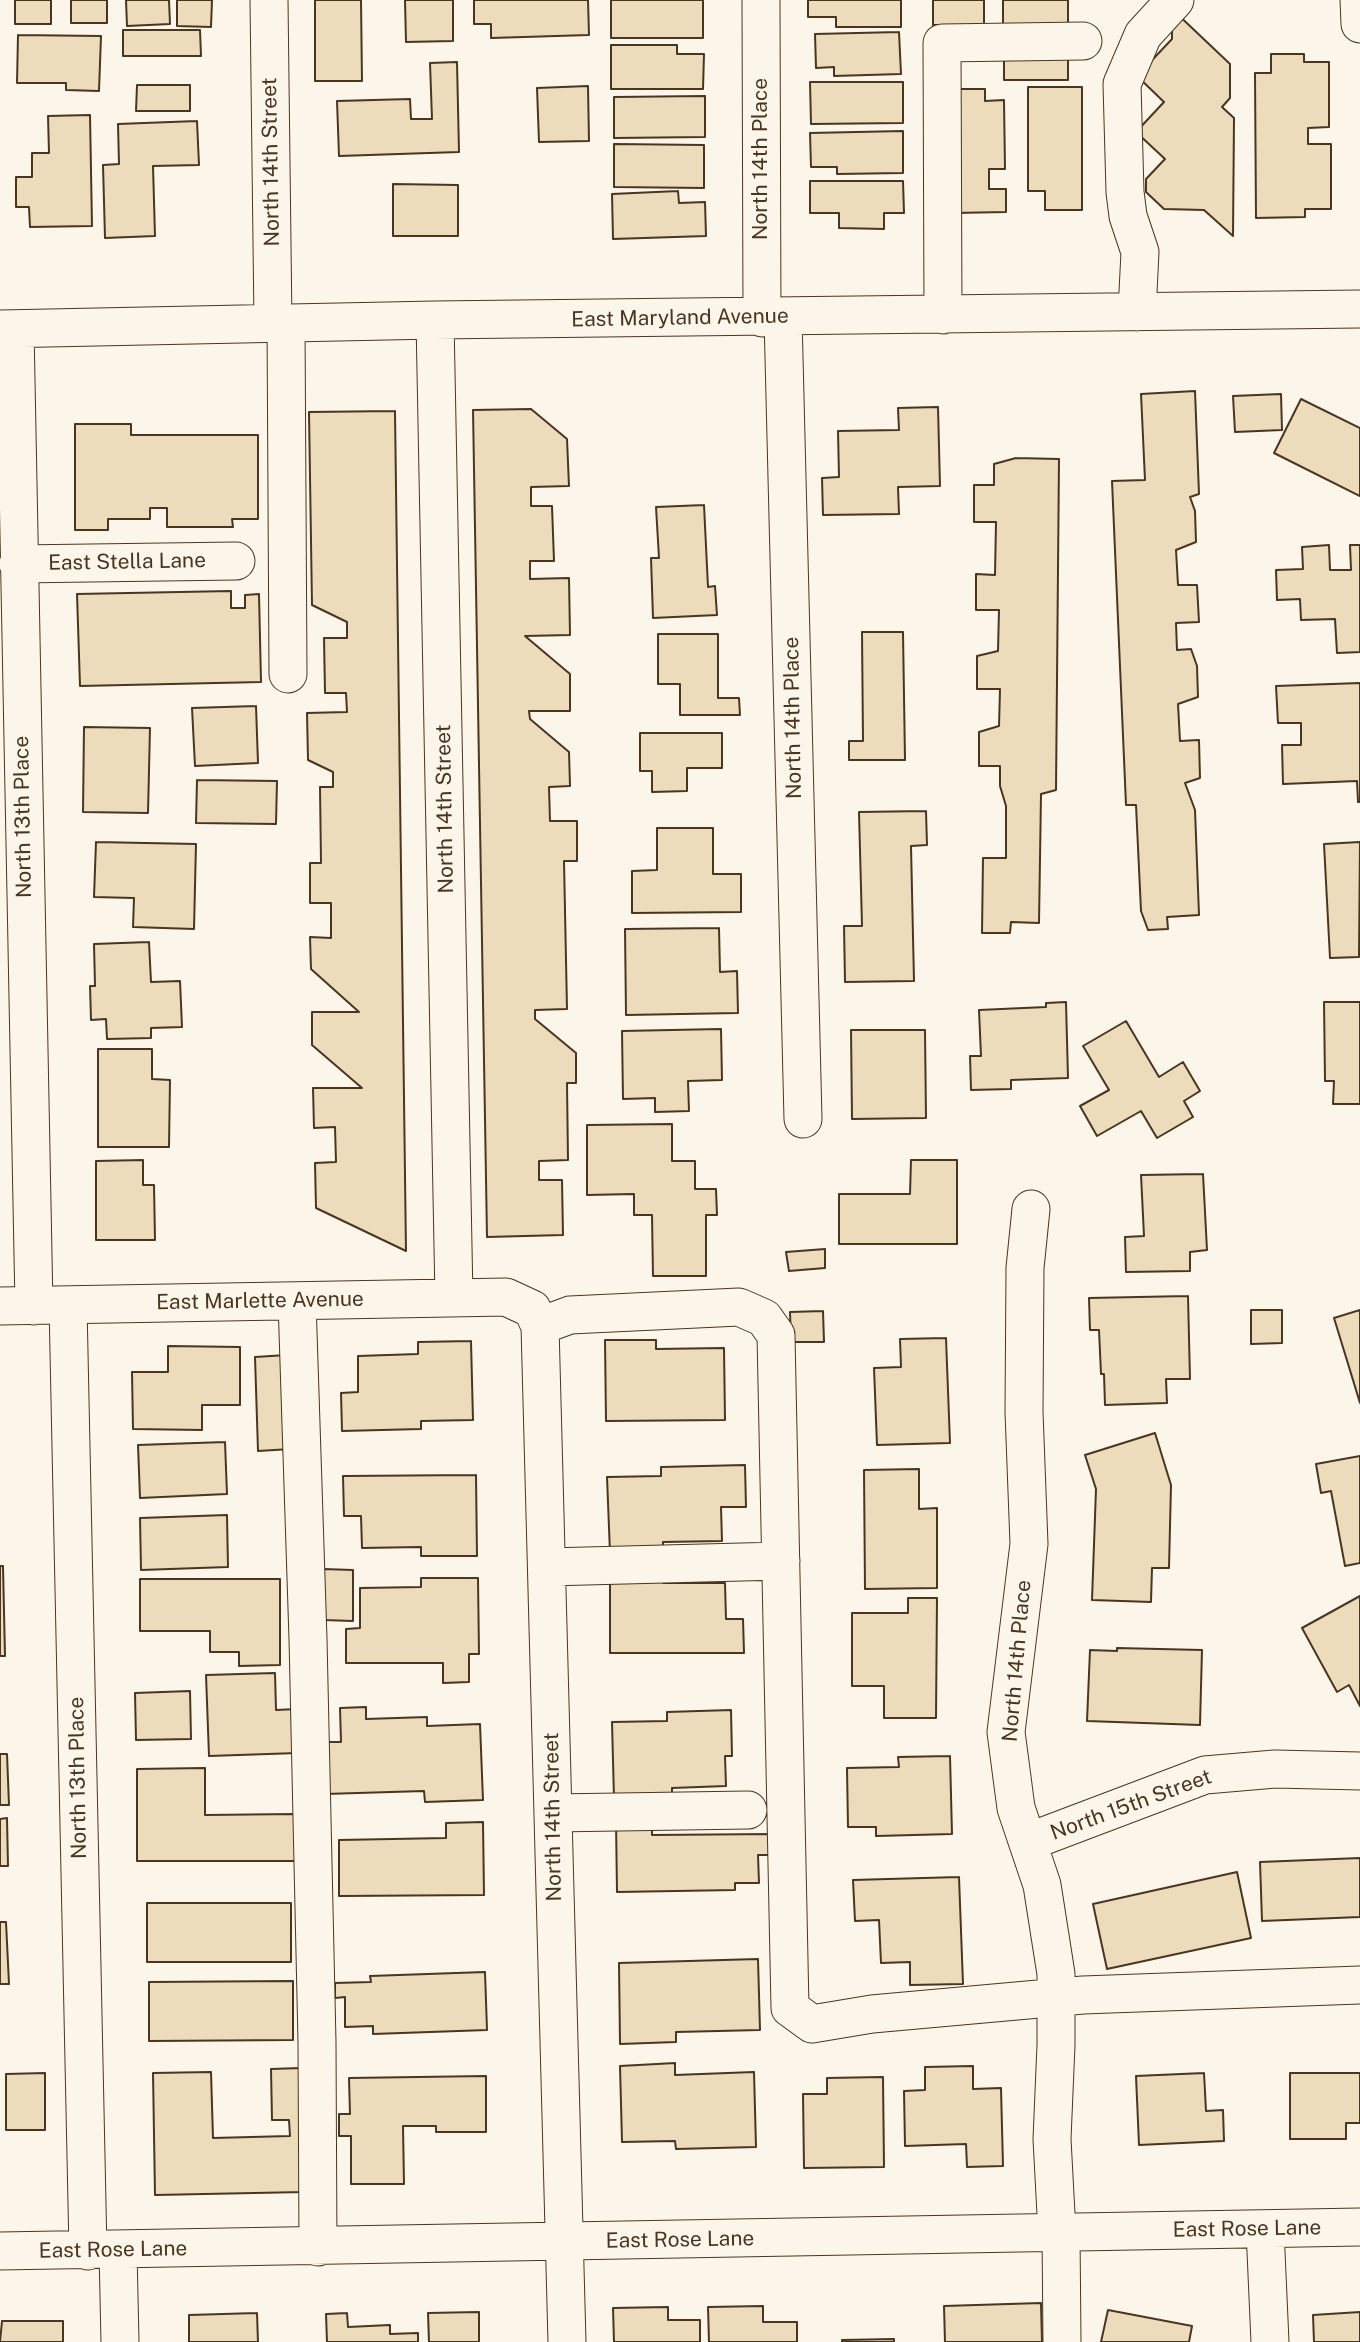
<!DOCTYPE html>
<style>
body{margin:0}
canvas{display:block;background:#fbf6e9}
</style>
<canvas width="1360" height="2342"></canvas>
<script>
const g = document.querySelector('canvas').getContext('2d');
g.lineJoin = 'round';
function fillPath(path, color) { g.fillStyle = color; g.fill(path, 'evenodd'); }
const toPath = rows => new Path2D(rows.map(r => 'M' + r).join(''));
function strokePath(path, color, width, dash) { g.strokeStyle = color; g.lineWidth = width; g.lineCap = dash ? 'butt' : 'round'; g.setLineDash(dash || []); g.stroke(path); }
function drawText(font, color, halo, rows, align = 'center') {
  g.font = font + ' "Public Sans",sans-serif'; g.lineWidth = 5; g.setLineDash([]); g.textBaseline = 'middle'; g.strokeStyle = halo; g.fillStyle = color; for (const [text, x, y, turn = 0] of rows) {
    g.save(); g.translate(x, y); g.rotate((+turn || 0) * Math.PI / 180); g.textAlign = isNaN(turn) ? turn : align; if (halo) g.strokeText(text, 0, 0); g.fillText(text, 0, 0); g.restore();
  }
}
const building = toPath([
 [15,0,51,0,51,24,15,24,15,0],
 [71,0,107,0,107,23,71,23,71,0],
 [126,0,169,0,170,24,127,26,126,0],
 [177,0,212,0,211,27,177,26,177,0],
 [315,0,361,0,362,81,315,81,315,0],
 [405,0,453,0,453,41,406,42,405,0],
 [474,0,588,0,589,35,491,38,491,24,474,24,474,0],
 [611,0,703,0,703,38,611,38,611,0],
 [808,0,901,0,901,27,836,27,836,17,808,17,808,0],
 [933,0,984,0,984,25,933,25,933,0],
 [1003,0,1068,0,1068,24,1003,24,1003,0],
 [1172,9,1230,64,1230,98,1222,107,1234,118,1233,236,1204,210,1164,209,1146,192,1146,179,1165,159,1136,132,1164,102,1137,76,1172,39,1172,9],
 [123,30,200,30,201,56,123,56,123,30],
 [899,32,901,74,834,76,834,67,816,68,815,34,899,32],
 [18,35,101,36,99,91,66,90,66,83,17,83,18,35],
 [611,45,677,45,677,54,704,54,703,89,611,89,611,45],
 [1004,50,1068,51,1068,80,1004,80,1004,50],
 [1271,54,1304,54,1304,62,1329,62,1329,127,1308,128,1308,144,1331,144,1331,209,1305,209,1305,217,1256,218,1255,73,1271,73,1271,54],
 [457,62,459,152,339,156,337,101,410,99,411,119,432,119,430,63,457,62],
 [810,82,903,82,903,123,811,124,810,82],
 [137,85,190,85,190,111,136,111,137,85],
 [588,86,589,141,539,142,537,88,588,86],
 [1028,87,1082,87,1082,210,1045,210,1045,191,1028,191,1028,87],
 [951,89,985,89,985,101,1004,100,1005,169,989,169,989,189,1006,189,1006,212,953,213,951,89],
 [705,96,705,137,614,138,614,97,705,96],
 [90,115,92,226,30,227,29,207,16,207,16,177,32,177,32,153,49,153,48,116,90,115],
 [197,121,199,165,153,166,155,236,105,238,103,165,119,164,118,124,197,121],
 [903,131,903,173,837,174,837,167,811,167,810,133,903,131],
 [614,144,704,145,704,188,614,187,614,144],
 [810,181,903,181,904,213,884,213,884,229,839,228,839,213,810,213,810,181],
 [393,184,458,185,458,236,393,236,393,184],
 [678,191,679,203,705,202,706,236,613,239,612,194,678,191],
 [1195,391,1199,494,1190,497,1195,511,1196,542,1176,550,1178,585,1197,585,1199,622,1176,623,1177,650,1191,649,1197,666,1198,697,1178,704,1180,741,1199,740,1200,778,1185,783,1195,810,1199,915,1167,917,1168,929,1148,930,1141,911,1136,805,1126,805,1112,481,1145,480,1141,394,1195,391],
 [1281,394,1282,430,1235,432,1233,396,1281,394],
 [1301,399,1360,428,1360,496,1274,453,1301,399],
 [938,407,940,486,898,487,899,514,823,515,822,478,839,477,838,431,899,430,898,408,938,407],
 [531,409,567,439,569,486,531,487,531,506,552,506,554,561,530,561,530,579,569,578,570,635,525,636,570,674,570,711,529,711,530,719,569,752,570,786,549,787,550,821,577,821,577,861,564,861,567,1009,535,1010,535,1019,576,1053,576,1083,567,1083,568,1160,539,1161,539,1180,562,1180,563,1235,487,1237,473,410,531,409],
 [395,411,406,1251,316,1208,315,1163,336,1162,335,1127,314,1128,313,1088,362,1088,312,1045,312,1012,359,1012,311,969,310,937,331,938,331,903,310,903,310,863,321,863,320,787,333,787,333,772,308,760,307,713,347,712,346,693,325,693,324,638,347,638,347,622,312,605,309,412,395,411],
 [75,424,131,424,131,435,258,435,258,519,232,519,233,527,167,527,167,508,150,508,150,519,108,519,108,530,75,530,75,424],
 [1016,458,1059,459,1056,790,1041,794,1039,923,1011,922,1010,933,982,933,983,858,1006,858,1006,806,1000,786,1000,766,979,766,979,732,999,726,1000,689,977,689,977,656,998,651,999,610,976,610,976,574,995,575,996,522,974,522,974,485,994,485,994,464,1016,458],
 [704,505,708,587,715,586,717,615,653,618,651,558,659,558,656,507,704,505],
 [1329,545,1330,570,1351,570,1350,545,1360,545,1360,652,1337,653,1335,619,1301,620,1300,599,1277,600,1276,570,1303,569,1302,547,1329,545],
 [231,591,231,608,245,608,245,595,259,594,261,682,80,686,77,594,231,591],
 [862,632,903,632,905,760,849,760,849,741,863,741,862,632],
 [658,634,718,634,718,698,739,698,740,715,680,715,680,684,658,684,658,634],
 [1360,683,1360,802,1358,802,1357,781,1283,784,1282,745,1301,745,1301,723,1278,723,1276,686,1360,683],
 [256,706,258,763,195,766,192,708,256,706],
 [84,727,150,728,148,813,83,812,84,727],
 [640,733,722,733,722,768,687,768,687,791,652,792,652,771,640,771,640,733],
 [197,780,277,781,276,824,196,823,197,780],
 [926,811,927,845,911,846,914,981,845,982,844,926,862,926,859,812,926,811],
 [657,828,713,828,713,874,741,874,741,912,632,913,632,871,657,870,657,828],
 [96,842,196,844,194,929,133,927,134,898,94,897,96,842],
 [1360,842,1359,957,1330,958,1324,844,1360,842],
 [719,928,720,972,737,971,738,1013,626,1015,625,929,719,928],
 [149,942,151,982,180,981,182,1027,151,1028,151,1038,107,1039,106,1019,91,1020,90,986,95,986,94,944,149,942],
 [1066,1002,1068,1078,1011,1080,1011,1089,971,1090,970,1056,981,1056,979,1010,1046,1007,1046,1003,1066,1002],
 [1324,1002,1360,1002,1360,1104,1333,1104,1334,1081,1325,1081,1324,1002],
 [1126,1021,1159,1077,1183,1062,1200,1091,1184,1101,1193,1117,1157,1138,1141,1111,1097,1136,1080,1106,1109,1090,1083,1046,1126,1021],
 [721,1029,722,1080,688,1081,689,1111,655,1112,655,1098,623,1099,622,1031,721,1029],
 [851,1030,925,1030,926,1118,852,1119,851,1030],
 [98,1049,152,1049,152,1079,170,1080,169,1147,98,1147,98,1049],
 [672,1124,672,1161,695,1161,695,1189,716,1189,717,1215,706,1215,706,1276,653,1276,652,1215,634,1215,634,1194,587,1195,587,1125,672,1124],
 [143,1160,143,1185,154,1185,155,1240,96,1240,96,1161,143,1160],
 [911,1160,957,1160,957,1244,839,1244,839,1194,910,1194,911,1160],
 [1203,1174,1207,1250,1190,1252,1190,1271,1126,1272,1125,1237,1144,1236,1141,1175,1203,1174],
 [825,1249,825,1268,789,1271,786,1252,825,1249],
 [1188,1296,1190,1379,1166,1379,1167,1403,1105,1405,1104,1374,1101,1374,1099,1330,1090,1330,1089,1298,1188,1296],
 [1251,1310,1282,1310,1282,1343,1251,1344,1251,1310],
 [1360,1310,1360,1403,1334,1318,1360,1310],
 [823,1311,824,1342,791,1342,790,1312,823,1311],
 [946,1338,950,1443,877,1445,874,1368,901,1367,900,1339,946,1338],
 [605,1340,656,1340,656,1349,724,1348,725,1420,606,1421,605,1340],
 [471,1341,473,1420,421,1421,421,1429,342,1431,341,1393,358,1392,358,1356,418,1354,418,1342,471,1341],
 [168,1346,240,1347,240,1405,202,1405,202,1430,133,1429,132,1372,168,1372,168,1346],
 [287,1355,291,1449,258,1451,255,1357,287,1355],
 [1155,1433,1171,1485,1169,1568,1152,1568,1151,1602,1092,1600,1096,1489,1085,1455,1155,1433],
 [225,1442,227,1494,140,1498,138,1445,225,1442],
 [1360,1456,1360,1563,1345,1566,1331,1491,1321,1493,1316,1464,1360,1456],
 [745,1465,746,1507,721,1507,722,1541,663,1542,663,1552,610,1553,607,1477,661,1476,661,1467,745,1465],
 [919,1469,919,1509,937,1508,937,1588,865,1589,864,1470,919,1469],
 [476,1475,477,1556,421,1556,421,1547,362,1548,361,1516,344,1516,343,1476,476,1475],
 [227,1515,228,1567,141,1570,140,1518,227,1515],
 [0,1566,3,1566,5,1656,0,1656,0,1566],
 [323,1569,353,1570,353,1621,323,1620,323,1569],
 [610,1575,663,1575,663,1583,725,1583,726,1619,743,1619,744,1653,610,1653,610,1575],
 [421,1578,478,1578,479,1654,469,1654,469,1682,443,1683,443,1663,346,1663,346,1629,360,1628,360,1588,421,1587,421,1578],
 [140,1579,280,1579,280,1665,239,1666,239,1652,210,1652,210,1631,140,1631,140,1579],
 [1360,1596,1360,1706,1349,1685,1337,1692,1302,1628,1360,1596],
 [908,1598,937,1598,936,1718,884,1718,884,1686,852,1686,852,1613,908,1613,908,1598],
 [1117,1648,1202,1650,1200,1725,1087,1721,1090,1650,1117,1651,1117,1648],
 [275,1673,276,1710,297,1709,298,1753,209,1756,206,1675,275,1673],
 [190,1691,191,1739,136,1740,135,1693,190,1691],
 [366,1707,366,1719,427,1717,427,1726,480,1724,483,1800,425,1802,424,1791,325,1794,323,1742,341,1742,340,1708,366,1707],
 [731,1710,732,1756,725,1756,726,1786,672,1788,672,1797,614,1799,612,1722,667,1721,667,1712,731,1710],
 [0,1754,7,1754,9,1805,0,1805,0,1754],
 [950,1756,952,1834,876,1836,876,1827,848,1827,847,1768,899,1767,898,1757,950,1756],
 [205,1768,205,1815,295,1814,296,1861,137,1861,137,1769,205,1768],
 [7,1818,8,1866,0,1866,0,1819,7,1818],
 [652,1820,652,1835,773,1834,774,1855,758,1855,759,1883,735,1883,735,1890,617,1892,616,1821,652,1820],
 [483,1822,484,1895,339,1896,339,1840,446,1838,446,1823,483,1822],
 [1360,1858,1360,1917,1262,1921,1260,1862,1360,1858],
 [1237,1872,1251,1938,1107,1969,1093,1904,1237,1872],
 [959,1877,963,1984,910,1985,910,1962,881,1963,879,1920,855,1921,853,1880,959,1877],
 [147,1903,291,1903,291,1962,147,1962,147,1903],
 [0,1922,6,1922,9,1984,0,1984,0,1922],
 [758,1959,760,2030,676,2032,676,2042,620,2044,619,1963,758,1959],
 [485,1972,487,2030,373,2034,373,2026,345,2027,345,1997,335,1998,335,1983,371,1982,370,1976,485,1972],
 [293,1981,293,2040,149,2041,149,1982,293,1981],
 [675,2063,675,2075,754,2072,756,2147,676,2149,675,2141,622,2142,620,2066,675,2063],
 [973,2066,973,2089,1001,2088,1003,2166,967,2167,966,2144,905,2146,904,2091,925,2090,925,2067,973,2066],
 [301,2068,304,2192,155,2195,153,2073,211,2072,213,2138,290,2136,289,2120,272,2120,271,2069,301,2068],
 [45,2073,45,2130,6,2130,6,2074,45,2073],
 [1204,2073,1206,2111,1223,2110,1224,2141,1139,2145,1136,2076,1204,2073],
 [1290,2073,1360,2073,1360,2123,1346,2123,1346,2139,1290,2139,1290,2073],
 [486,2076,486,2132,436,2132,436,2126,403,2126,404,2184,351,2184,351,2136,339,2136,339,2114,350,2114,349,2078,486,2076],
 [883,2077,884,2167,804,2168,803,2094,827,2094,827,2078,883,2077],
 [1041,2303,1042,2342,945,2342,944,2306,1041,2303],
 [763,2306,763,2322,797,2322,797,2342,709,2342,708,2307,763,2306],
 [668,2307,668,2320,700,2320,700,2342,614,2342,613,2308,668,2307],
 [1108,2310,1192,2326,1189,2342,1101,2342,1108,2310],
 [479,2312,479,2342,429,2342,428,2313,479,2312],
 [1360,2312,1360,2342,1314,2342,1313,2315,1360,2312],
 [257,2313,258,2342,189,2342,189,2315,257,2313],
 [347,2313,348,2327,390,2325,390,2334,418,2333,418,2342,327,2342,326,2314,347,2313],
 [2,2321,63,2321,63,2342,0,2342,2,2321],
 [894,2339,894,2342,842,2342,842,2340,894,2339]
]);
fillPath(building, '#ecdcbc');
strokePath(building, '#4a3520', 2);
const minor = toPath([
 [269,0,273,324],
 [761,0,762,318],
 [1359,0,1360,24],
 [1137,312,1140,252,1128,216,1125,192,1122,84,1143,35,1175,0],
 [943,315,942,43,1083,41],
 [783,317,803,1119],
 [435,320,454,1298],
 [286,323,288,674],
 [0,329,435,320,1360,309],
 [15,329,34,1306],
 [18,564,236,561],
 [1031,1209,1025,1268,1024,1412,1029,1544,1006,1732,1016,1808,1042,1885,1056,1974,1056,2045,1052,2139,1057,2233],
 [297,1301,308,1639,317,2042,318,2247],
 [68,1305,88,2251],
 [0,1306,506,1297,532,1309,540,1326,567,2342],
 [540,1326,570,1315,739,1307,764,1318,776,1335,790,2008,812,2024,872,2014,1083,1995,1360,1985],
 [547,1567,781,1561],
 [553,1813,748,1810],
 [1028,1842,1205,1775,1275,1769,1360,1771],
 [1265,2229,1270,2342],
 [1061,2233,1062,2342],
 [0,2251,1360,2227],
 [118,2251,120,2342]
]);
strokePath(minor, '#4a3520', 39);
strokePath(minor, '#fbf6e9', 37);
drawText('21px', '#4a3520', '#fbf6e9', [
 ["North 14th Place",761,159,-90],
 ["North 14th Street",271,162,-91],
 ["East Maryland Avenue",680,318,-1],
 ["East Stella Lane",127,562,-1],
 ["North 14th Place",793,718,-91],
 ["North 14th Street",445,809,-91],
 ["North 13th Place",23,817,-91],
 ["East Marlette Avenue",260,1301,-1],
 ["North 14th Place",1017,1661,-85],
 ["North 13th Place",78,1778,-91],
 ["North 15th Street",1131,1805,-20],
 ["North 14th Street",553,1817,-91],
 ["East Rose Lane",1247,2229,-1],
 ["East Rose Lane",680,2240,-1],
 ["East Rose Lane",113,2250,-1]
]);
</script>
